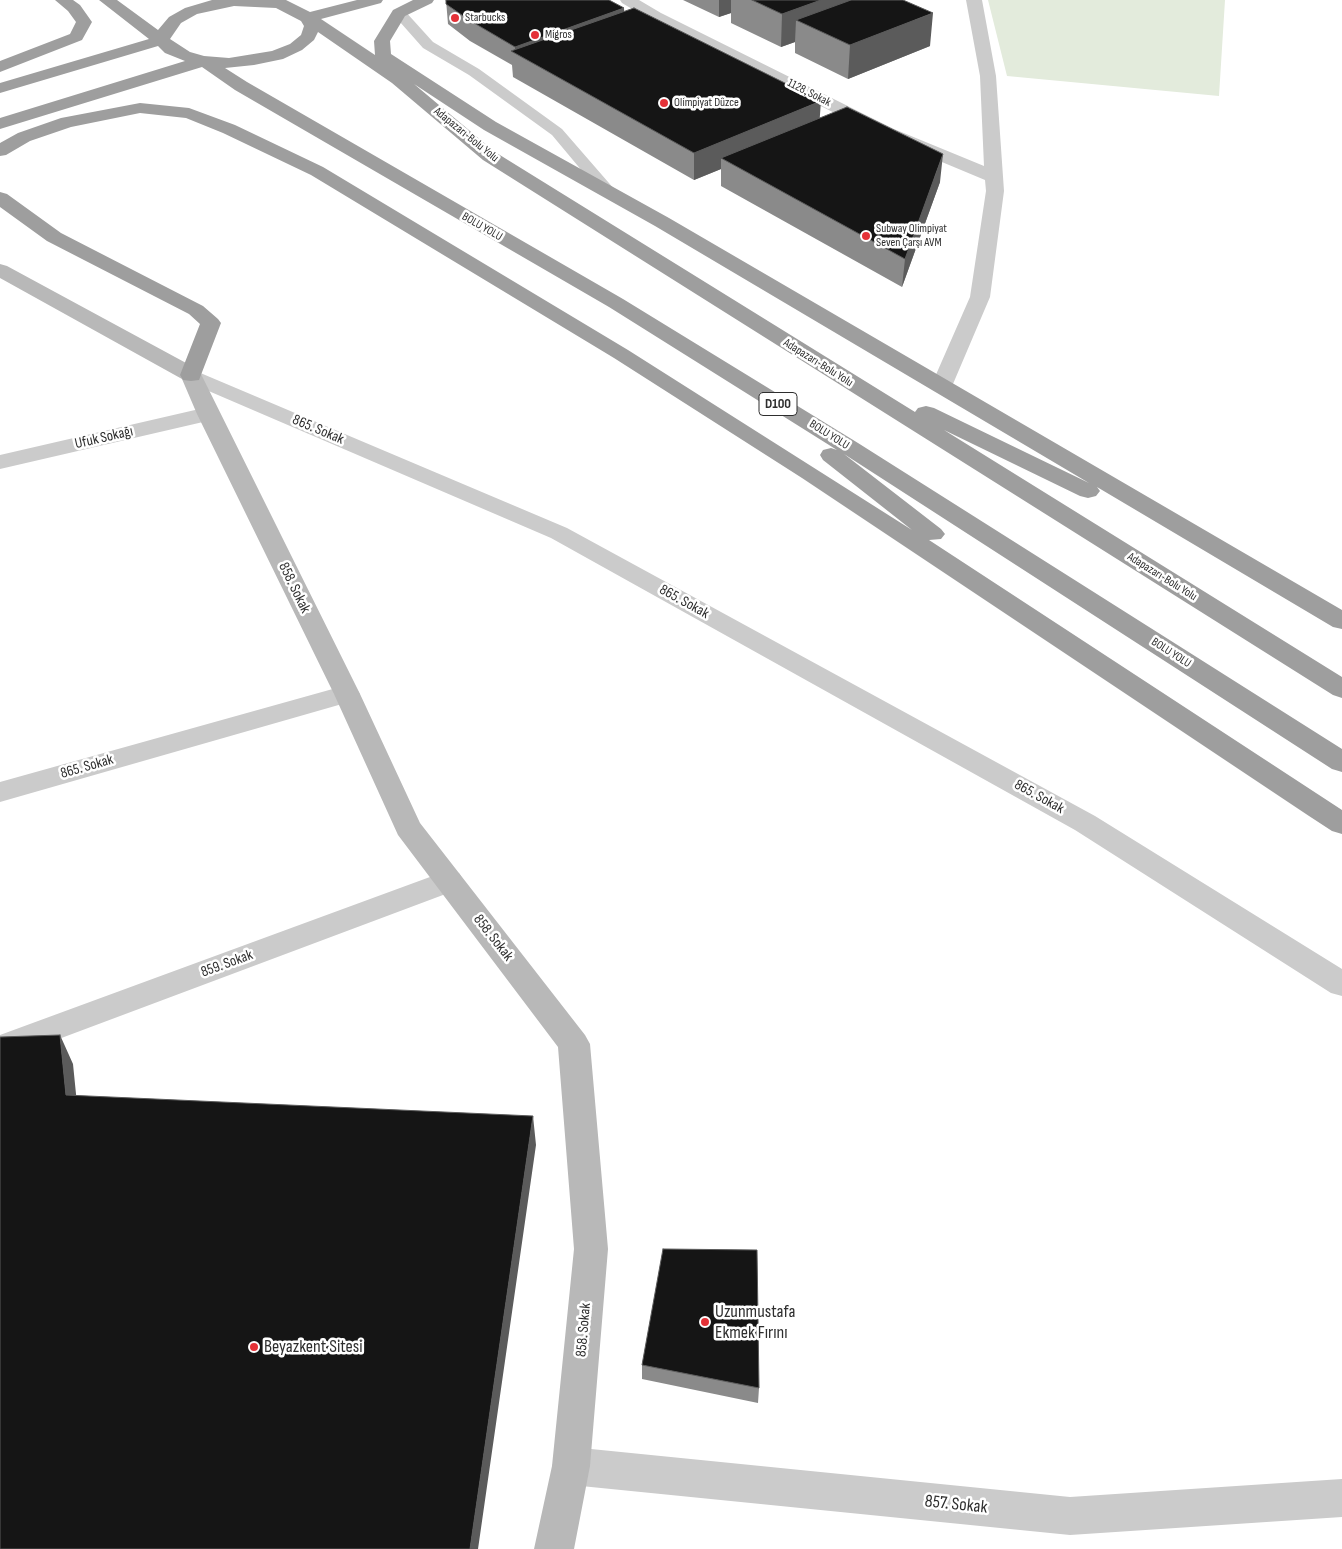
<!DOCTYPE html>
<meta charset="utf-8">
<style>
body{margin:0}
canvas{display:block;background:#fff}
</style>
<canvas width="1342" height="1549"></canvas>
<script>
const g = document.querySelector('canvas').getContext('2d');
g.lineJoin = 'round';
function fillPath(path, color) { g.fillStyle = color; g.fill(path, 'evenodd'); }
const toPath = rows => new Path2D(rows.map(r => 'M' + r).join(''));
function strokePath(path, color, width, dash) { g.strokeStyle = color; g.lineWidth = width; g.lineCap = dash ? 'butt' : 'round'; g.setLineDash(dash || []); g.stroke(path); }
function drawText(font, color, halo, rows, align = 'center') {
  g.font = font + ' "Sofia Sans Condensed",sans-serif'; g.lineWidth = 5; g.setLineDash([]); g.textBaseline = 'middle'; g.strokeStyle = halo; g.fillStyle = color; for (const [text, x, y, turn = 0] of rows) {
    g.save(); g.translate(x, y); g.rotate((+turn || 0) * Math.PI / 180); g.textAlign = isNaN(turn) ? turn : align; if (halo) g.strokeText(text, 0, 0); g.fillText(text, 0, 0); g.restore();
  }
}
fillPath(toPath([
 [988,0,1225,0,1219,96,1007,76]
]), '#e3ebdc');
fillPath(toPath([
 [399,9,404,10,433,42,479,69,562,129,615,190,617,193,615,196,603,196,552,135,469,75,423,48,392,13,399,9]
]), '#cbcbcb');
fillPath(toPath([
 [620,0,639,0,661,13,894,129,984,166,980,76,966,0,982,0,996,76,1004,191,990,297,950,391,942,392,934,391,931,386,970,297,986,191,985,180,882,137,649,19,622,3,620,0],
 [208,407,216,409,219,414,216,419,0,469,0,455,208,407],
 [347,685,356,688,360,694,356,700,0,802,0,782,347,685],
 [449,870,459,873,464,881,459,889,0,1061,0,1035,449,870],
 [571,1447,1070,1497,1342,1479,1342,1517,1070,1535,571,1485,558,1479,552,1466,558,1453,571,1447]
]), '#cbcbcb');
fillPath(toPath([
 [191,369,567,528,1095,816,1342,969,1342,996,1331,993,1075,830,551,538,183,380,180,375,183,370,191,369]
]), '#cbcbcb');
fillPath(toPath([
 [0,264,7,266,199,370,360,694,420,823,585,1035,590,1044,608,1249,590,1466,574,1549,534,1549,552,1466,574,1249,558,1047,398,835,334,694,197,414,182,379,0,278,0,264]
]), '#b8b8b8');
fillPath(toPath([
 [55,0,73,0,80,5,92,22,82,40,0,72,0,61,70,34,76,22,68,11,55,0],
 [99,0,117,0,158,30,169,17,185,8,212,0,286,0,310,12,357,0,383,0,381,3,321,19,375,55,374,41,393,10,413,0,434,0,432,3,405,16,390,41,391,54,496,122,669,218,1342,610,1342,629,1333,627,1097,487,1100,491,1096,496,1088,498,1080,496,944,430,1342,677,1342,698,1333,695,483,160,392,83,318,32,314,40,302,50,283,59,254,65,225,68,247,82,623,299,858,443,1342,749,1342,772,1332,769,844,454,941,529,945,534,941,539,929,540,1342,810,1342,834,1332,831,1309,816,802,478,614,358,311,175,223,133,186,118,140,113,71,127,30,141,6,155,0,156,0,143,18,133,61,118,140,103,189,108,235,125,323,167,628,350,912,530,823,460,820,455,823,450,831,448,837,450,609,307,235,90,202,67,0,129,0,118,185,61,165,53,158,46,0,93,0,83,149,39,99,0],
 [234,6,276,8,301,21,304,26,301,35,290,44,272,51,229,58,204,56,190,52,170,39,181,23,197,14,234,6],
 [414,84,484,130,655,226,1089,483,934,408,926,406,918,408,915,412,495,152,414,84],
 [0,192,7,194,61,233,203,306,218,319,221,323,199,380,191,381,183,380,180,375,200,324,189,314,47,241,0,207,0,192]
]), '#9e9e9e');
fillPath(toPath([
 [446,0,624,12,820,118,940,182,902,287,721,186,721,169,694,180,513,77,512,65,470,41,448,24],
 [683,0,903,0,930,46,848,79,795,53,795,42,781,47,731,23,731,13,719,17],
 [642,1365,759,1388,758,1403,642,1379]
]), '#8a8a8a');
fillPath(toPath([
 [719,0,731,0,731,13,719,17],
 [821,0,863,0,796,20,795,42,781,47,782,14],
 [624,8,625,28,515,54,515,47],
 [933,13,930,46,848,79,850,45],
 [821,101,819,128,721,158,721,169,694,180,694,153],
 [943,154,940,182,902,287,905,259],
 [60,1035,73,1064,79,1124,66,1095],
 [533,1116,536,1145,478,1549,470,1549]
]), '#5b5b5b');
const building = toPath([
 [446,0,609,0,624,8,515,47,469,20,446,4,446,0],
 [752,0,821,0,782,14,752,0],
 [851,0,903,0,933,13,850,45,796,20,851,0],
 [634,8,821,101,694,153,511,51,634,8],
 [847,107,943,154,905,259,721,158,847,107],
 [60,1035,66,1095,533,1116,470,1549,0,1549,0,1037,60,1035],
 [663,1249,757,1250,759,1388,642,1365,663,1249]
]);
fillPath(building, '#151515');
strokePath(building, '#5b5b5b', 1);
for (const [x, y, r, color] of [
 [455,18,5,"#e43137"],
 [535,35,5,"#e43137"],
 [664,103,5,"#e43137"],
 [866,236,5,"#e43137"],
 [705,1322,5,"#e43137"],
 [254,1347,5,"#e43137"]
]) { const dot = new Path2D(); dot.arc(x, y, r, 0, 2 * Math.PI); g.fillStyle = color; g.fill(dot); strokePath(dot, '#fff', 2); }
drawText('12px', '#2e2e2e', '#fff', [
 ["Starbucks",465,18],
 ["Migros",545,35],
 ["Olimpiyat Düzce",674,103],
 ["Subway Olimpiyat",876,229],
 ["Seven Çarşı AVM",876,243]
], 'left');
drawText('12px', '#2e2e2e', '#fff', [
 ["1128. Sokak",809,93,27],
 ["Adapazarı-Bolu Yolu",466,135,39],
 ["BOLU YOLU",482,227,30],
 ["Adapazarı-Bolu Yolu",818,363,32],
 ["BOLU YOLU",829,435,32],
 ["Adapazarı-Bolu Yolu",1162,577,32],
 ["BOLU YOLU",1171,653,33]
]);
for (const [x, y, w] of [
 [778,404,38]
]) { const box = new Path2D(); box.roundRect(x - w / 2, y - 11.5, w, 23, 4); g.fillStyle = '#fff'; g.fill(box); strokePath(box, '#2e2e2e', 1); }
drawText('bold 14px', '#2e2e2e', null, [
 ["D100",778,404]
]);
drawText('15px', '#2e2e2e', '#fff', [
 ["865. Sokak",318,430,23],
 ["Ufuk Sokağı",104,438,-13],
 ["858. Sokak",294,588,64],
 ["865. Sokak",684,602,29],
 ["865. Sokak",87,767,-16],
 ["865. Sokak",1039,797,29],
 ["858. Sokak",493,938,52],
 ["859. Sokak",227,964,-20],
 ["858. Sokak",584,1330,-85]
]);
drawText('18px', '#2e2e2e', '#fff', [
 ["Uzunmustafa",715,1312],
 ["Ekmek Fırını",715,1333],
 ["Beyazkent Sitesi",264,1347]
], 'left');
drawText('18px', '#2e2e2e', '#fff', [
 ["857. Sokak",956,1505,6]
]);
</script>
